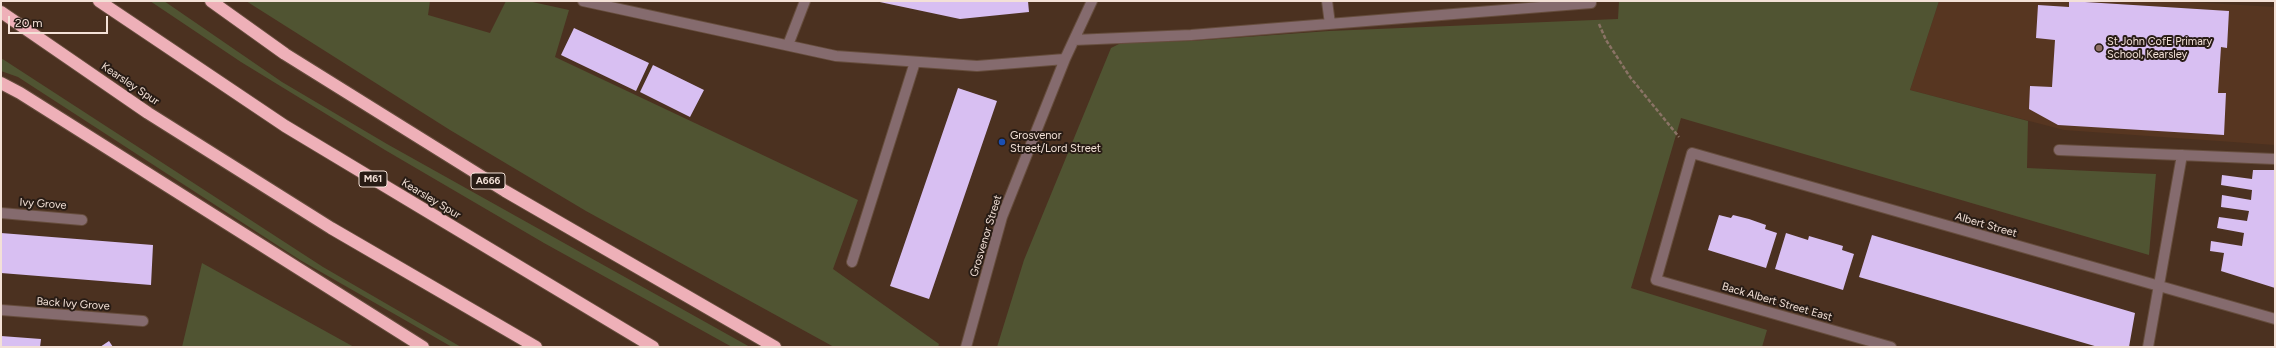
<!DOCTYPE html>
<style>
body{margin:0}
#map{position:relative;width:2276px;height:348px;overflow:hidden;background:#4b3120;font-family:Figtree,sans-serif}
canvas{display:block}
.frame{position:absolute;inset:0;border:2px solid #f3e1d7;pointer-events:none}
.scale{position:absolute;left:8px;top:16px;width:100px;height:18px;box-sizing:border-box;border:2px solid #f3e1d7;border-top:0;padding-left:5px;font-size:12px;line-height:14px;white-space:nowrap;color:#f3e1d7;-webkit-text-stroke:3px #281c15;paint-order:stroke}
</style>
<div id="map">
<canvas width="2276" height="348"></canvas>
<div class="frame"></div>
<div class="scale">20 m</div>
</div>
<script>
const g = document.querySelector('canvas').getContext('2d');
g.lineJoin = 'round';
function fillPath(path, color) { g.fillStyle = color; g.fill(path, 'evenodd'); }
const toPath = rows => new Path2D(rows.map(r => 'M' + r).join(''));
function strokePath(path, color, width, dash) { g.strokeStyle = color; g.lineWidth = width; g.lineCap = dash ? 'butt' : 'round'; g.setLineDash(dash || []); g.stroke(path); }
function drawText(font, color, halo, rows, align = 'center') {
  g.font = font + ' Figtree,sans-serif'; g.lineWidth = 4; g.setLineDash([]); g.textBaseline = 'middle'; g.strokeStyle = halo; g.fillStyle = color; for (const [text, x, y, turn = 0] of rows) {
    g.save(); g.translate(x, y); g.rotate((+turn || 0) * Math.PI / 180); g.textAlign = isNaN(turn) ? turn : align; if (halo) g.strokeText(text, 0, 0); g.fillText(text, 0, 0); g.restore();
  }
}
fillPath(toPath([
 [1939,1,2174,1,2275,7,2275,145,2064,130,1910,90]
]), '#573621');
fillPath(toPath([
 [150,1,164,1,282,82,387,144,750,347,732,347,544,243,385,150,241,62],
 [246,1,430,1,428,15,490,33,506,1,528,1,569,10,555,57,858,200,833,269,939,344,938,347,834,347,586,211,450,130],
 [1619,1,1939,1,1910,90,2028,121,2027,168,2156,174,2149,255,1681,118,1631,288,1767,330,1762,347,997,347,1024,260,1111,48,1123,42,1191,41,1329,31,1618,19],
 [1,58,323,267,461,347,452,347,300,260,18,77,1,71],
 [202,263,354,347,182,347]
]), '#505432');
fillPath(toPath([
 [875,1,1028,1,1029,12,960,19],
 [2069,1,2229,11,2227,48,2221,47,2218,93,2226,93,2224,135,2058,125,2029,109,2030,86,2052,87,2055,40,2036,38,2038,5,2069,7],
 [574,28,649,63,636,91,561,55],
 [653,65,704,90,690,117,640,92],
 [958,88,997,101,929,299,890,286],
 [2253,170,2275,170,2275,288,2221,271,2224,253,2210,251,2211,241,2242,246,2244,233,2217,228,2219,217,2247,221,2249,211,2221,207,2222,195,2251,200,2252,190,2221,185,2222,175,2252,179],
 [1719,215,1731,218,1733,215,1749,219,1766,225,1765,229,1777,233,1766,268,1708,250],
 [1,233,153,245,151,285,1,273],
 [1786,233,1808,240,1809,236,1843,246,1842,250,1854,254,1843,290,1775,269],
 [1872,235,2135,313,2129,347,2098,347,1859,277],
 [1,336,41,339,40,347,1,347],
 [109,341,113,347,100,347]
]), '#d8bff2');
const minor = toPath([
 [583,1,836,56,977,66,1065,59],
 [1327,1,1330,24],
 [1074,40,1191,35,1591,3,1590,1],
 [788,45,805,1],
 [2059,150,2275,159],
 [1,213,82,220],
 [852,262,915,62],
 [1,310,143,321],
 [966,347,1002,217,1065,59,1092,1],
 [1891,347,1656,280,1692,153,2275,319],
 [2148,347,2182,155]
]);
const highway = toPath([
 [99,1,285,126,653,347],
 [211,1,285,54,505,191,775,347],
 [1,12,148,113,331,228,536,347],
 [1,83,20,93,423,347]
]);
strokePath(minor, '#664d3d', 12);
strokePath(highway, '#664d3d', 14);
strokePath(toPath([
 [1599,24,1606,40,1630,77,1679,137]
]), '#8a7365', 2.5, [4, 2]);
strokePath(minor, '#856b6e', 10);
strokePath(highway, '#eeb0b8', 12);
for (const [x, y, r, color] of [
 [2099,48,4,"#8d6e63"],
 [1002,142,4,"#1a4fb4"]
]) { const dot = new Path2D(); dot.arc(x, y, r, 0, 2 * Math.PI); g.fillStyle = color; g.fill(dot); strokePath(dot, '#281c15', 1.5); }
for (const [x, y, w] of [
 [373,179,28],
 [488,181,34]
]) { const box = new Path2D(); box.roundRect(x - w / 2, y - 8, w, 16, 3); g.fillStyle = '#281c15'; g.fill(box); strokePath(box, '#f3e1d7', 1); }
drawText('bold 10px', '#f3e1d7', null, [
 ["M61",373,179],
 ["A666",488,181]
]);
drawText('11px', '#f3e1d7', '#281c15', [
 ["St John CofE Primary",2107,42],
 ["School, Kearsley",2107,55],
 ["Grosvenor",1010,136],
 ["Street/Lord Street",1010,149]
], 'left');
drawText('11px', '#f3e1d7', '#281c15', [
 ["Kearsley Spur",130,84,34],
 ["Kearsley Spur",431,199,31],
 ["Ivy Grove",43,204,4],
 ["Albert Street",1986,225,16],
 ["Grosvenor Street",986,236,-73],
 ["Back Albert Street East",1777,302,16],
 ["Back Ivy Grove",73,304,4]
]);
</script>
